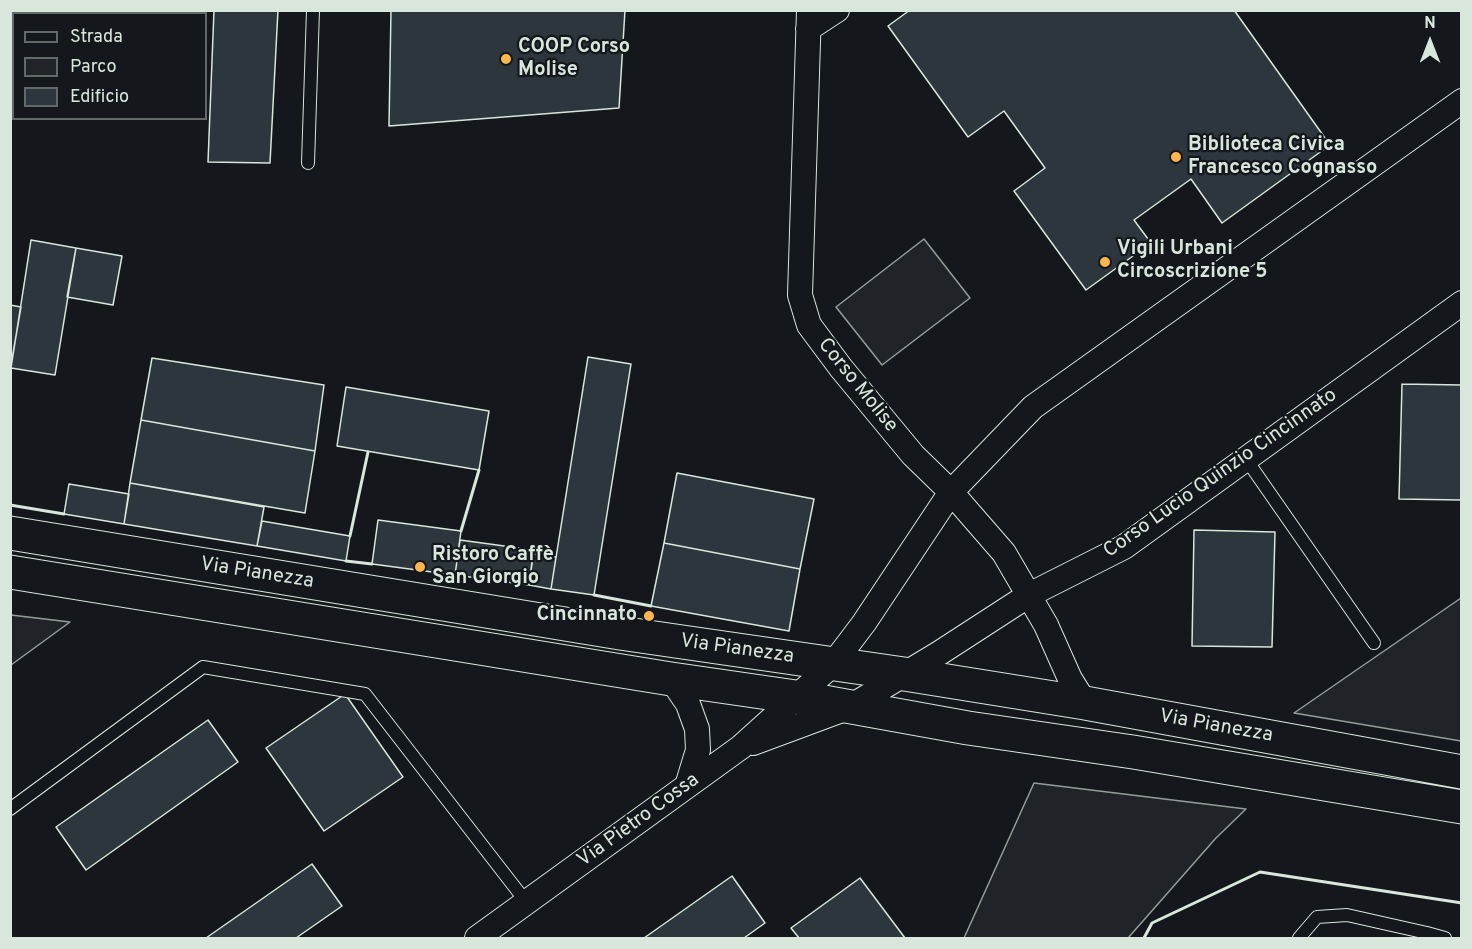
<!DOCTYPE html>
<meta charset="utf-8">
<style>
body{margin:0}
#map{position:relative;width:1472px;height:949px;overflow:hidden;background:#14181c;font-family:Overpass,sans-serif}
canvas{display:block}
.frame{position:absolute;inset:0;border:12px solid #d8e6dc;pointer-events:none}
.legend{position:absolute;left:12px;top:12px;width:195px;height:108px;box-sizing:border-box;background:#14181c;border:2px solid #626a69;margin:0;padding:8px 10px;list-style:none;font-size:18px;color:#d8e6dc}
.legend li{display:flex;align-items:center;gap:12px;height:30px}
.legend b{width:30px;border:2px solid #626a69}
.north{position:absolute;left:1400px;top:12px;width:60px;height:60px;-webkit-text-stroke:4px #14181c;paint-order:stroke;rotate:0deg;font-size:16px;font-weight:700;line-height:24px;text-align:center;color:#d8e6dc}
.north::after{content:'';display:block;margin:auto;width:21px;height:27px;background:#d8e6dc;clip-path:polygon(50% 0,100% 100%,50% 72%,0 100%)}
</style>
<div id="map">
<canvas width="1472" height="949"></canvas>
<div class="frame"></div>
<ul class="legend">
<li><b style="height:8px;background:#14181c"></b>Strada</li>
<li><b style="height:16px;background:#202428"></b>Parco</li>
<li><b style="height:16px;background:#2c363c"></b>Edificio</li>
</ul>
<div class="north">N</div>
</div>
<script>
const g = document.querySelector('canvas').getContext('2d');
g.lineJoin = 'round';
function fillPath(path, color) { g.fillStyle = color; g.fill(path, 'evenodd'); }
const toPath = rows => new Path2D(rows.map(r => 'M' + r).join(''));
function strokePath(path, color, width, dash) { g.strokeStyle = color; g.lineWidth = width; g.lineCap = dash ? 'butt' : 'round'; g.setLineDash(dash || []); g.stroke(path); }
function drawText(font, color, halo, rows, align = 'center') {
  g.font = font + ' Overpass,sans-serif'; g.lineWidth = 4.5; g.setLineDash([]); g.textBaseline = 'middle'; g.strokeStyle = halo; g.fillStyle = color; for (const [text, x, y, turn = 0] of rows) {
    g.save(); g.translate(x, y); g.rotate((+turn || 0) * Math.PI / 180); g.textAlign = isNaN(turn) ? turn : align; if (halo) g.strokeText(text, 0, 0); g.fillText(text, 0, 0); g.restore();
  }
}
const green = toPath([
 [924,239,970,298,882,365,836,307,924,239],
 [1461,598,1461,741,1294,713,1461,598],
 [11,615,70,622,11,665,11,615],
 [1034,783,1246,809,1216,838,1128,938,964,938,1034,783]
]);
fillPath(green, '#202428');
strokePath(green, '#939e99', 1.5);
const building = toPath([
 [214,10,278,10,270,163,208,162,214,10],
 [391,10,625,10,619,108,389,126,391,10],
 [910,10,1234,10,1330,145,1222,223,1191,179,1134,220,1151,243,1086,290,1014,191,1045,168,1004,111,968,137,888,26,910,10],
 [31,240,76,248,55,375,11,368,31,240],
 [76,248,122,256,113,305,67,297,76,248],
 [10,305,21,307,10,371,10,305],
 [588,357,631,364,594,595,551,589,588,357],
 [152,358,324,385,315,451,141,420,152,358],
 [1402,384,1462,385,1462,500,1399,499,1402,384],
 [346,387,489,411,479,470,337,446,346,387],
 [141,420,315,451,305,513,130,483,141,420],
 [677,473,814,499,800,569,664,543,677,473],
 [130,483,264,507,257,546,124,524,130,483],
 [69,484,129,494,124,524,64,514,69,484],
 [378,520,461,531,455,575,372,564,378,520],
 [262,521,350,536,346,561,257,546,262,521],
 [1194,530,1275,532,1272,647,1192,646,1194,530],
 [460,540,534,550,529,585,455,575,460,540],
 [664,543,800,569,789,631,651,606,664,543],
 [533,554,556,557,551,589,529,585,533,554],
 [345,694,403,777,324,831,266,748,345,694],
 [208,720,238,762,86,870,56,827,208,720],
 [312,864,342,906,296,938,206,938,312,864],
 [732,876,765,923,744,938,644,938,732,876],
 [860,878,905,938,799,938,791,928,860,878]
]);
fillPath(building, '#2c363c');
strokePath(building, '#d8e6dc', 1.5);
const lane = toPath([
 [308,163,313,10],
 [1246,459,1374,643],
 [10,809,203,667,365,694,527,903],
 [1299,938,1317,917,1347,915,1427,933,1445,938]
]);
const street = toPath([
 [809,10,800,295,809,325,841,368,913,455,951,492,1004,553,1046,625,1070,679,1085,703],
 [808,29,837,10],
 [671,679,688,704,697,729,698,750,687,786],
 [753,743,850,707,938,654,1029,595,1124,547,1462,303],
 [477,938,741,747,833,664,864,623,951,492,1033,407,1462,101]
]);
const secondary = toPath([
 [10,533,620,633,904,674,1085,703,1462,772],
 [10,572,671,679,796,697,968,728,1133,752,1462,807]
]);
strokePath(lane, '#d8e6dc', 14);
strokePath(street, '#d8e6dc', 26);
strokePath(secondary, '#d8e6dc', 35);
strokePath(lane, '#14181c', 12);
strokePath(street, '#14181c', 24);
strokePath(secondary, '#14181c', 33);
strokePath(toPath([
 [10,505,64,514],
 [461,531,479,470],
 [350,536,368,452],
 [346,561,372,564],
 [594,595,651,606],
 [1144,938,1152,923,1260,872,1462,903]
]), '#d8e6dc', 3);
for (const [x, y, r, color] of [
 [506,59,6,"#ffb74d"],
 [1176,157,6,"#ffb74d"],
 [1105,262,6,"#ffb74d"],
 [420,567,6,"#ffb74d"],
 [649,616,6,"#ffb74d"]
]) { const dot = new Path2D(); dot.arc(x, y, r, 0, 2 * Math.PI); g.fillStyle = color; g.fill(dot); strokePath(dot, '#14181c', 2); }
drawText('bold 20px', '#d8e6dc', '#14181c', [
 ["COOP Corso",518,48],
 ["Molise",518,71],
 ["Biblioteca Civica",1188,146],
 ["Francesco Cognasso",1188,169],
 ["Vigili Urbani",1117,250],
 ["Circoscrizione 5",1117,273],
 ["Ristoro Caffè",432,556],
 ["San Giorgio",432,579],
 ["Cincinnato",637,616,"right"]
], 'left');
drawText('20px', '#d8e6dc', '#14181c', [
 ["Corso Molise",857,386,51],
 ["Corso Lucio Quinzio Cincinnato",1221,474,-35],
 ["Via Pianezza",257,574,9],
 ["Via Pianezza",737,650,8],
 ["Via Pianezza",1216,727,10],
 ["Via Pietro Cossa",639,821,-36]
]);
</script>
